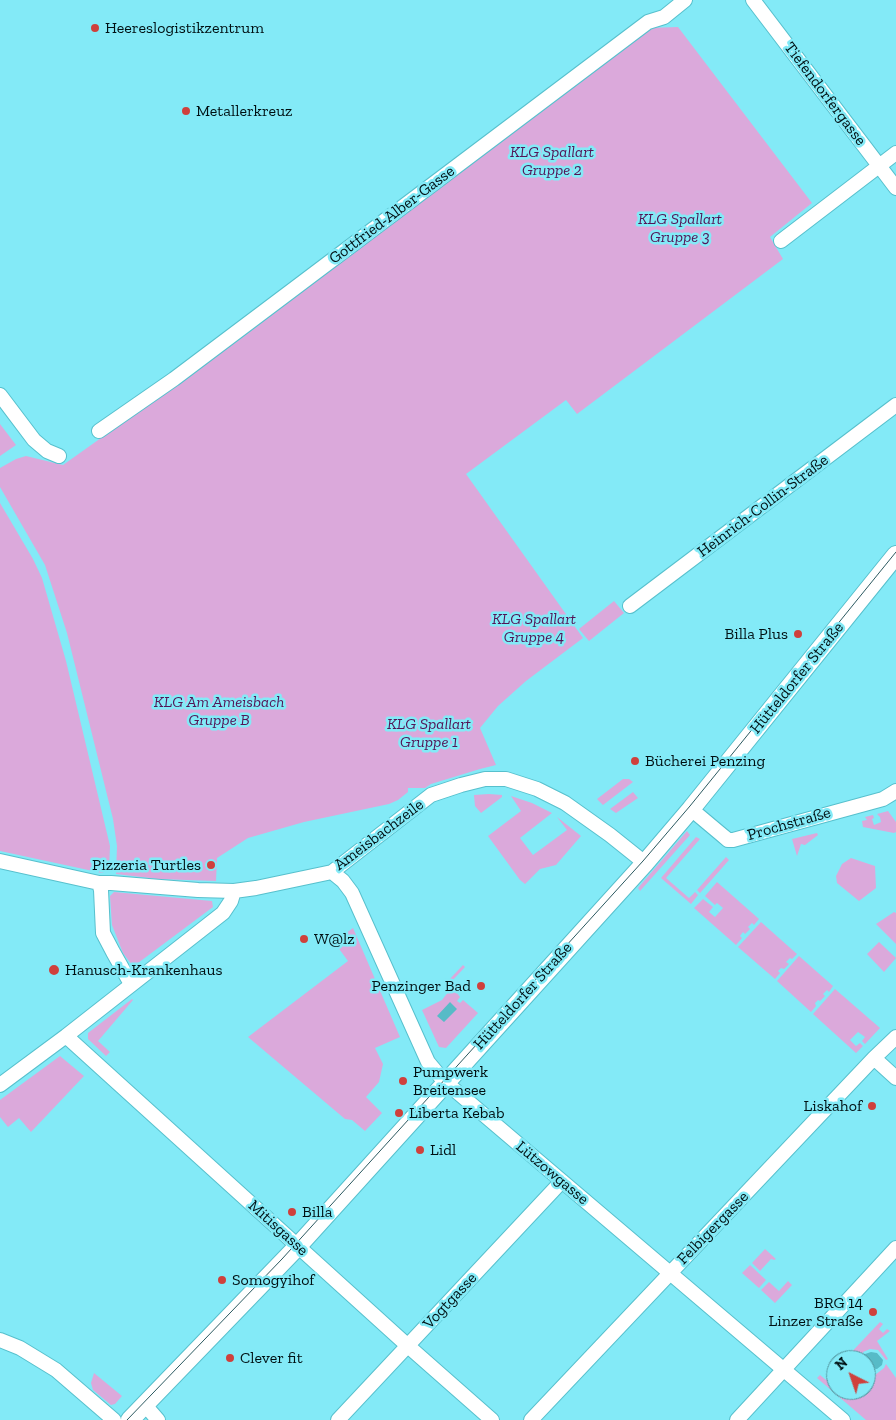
<!DOCTYPE html>
<meta charset="utf-8">
<style>
body{margin:0}
#map{position:relative;width:896px;height:1420px;overflow:hidden;background:#83eaf7;font-family:"Zilla Slab",serif}
canvas{display:block}
.north{position:absolute;left:826px;top:1350px;width:50px;height:50px;box-sizing:border-box;background:#83eaf7;border:1px solid #4f939c;border-radius:50%;rotate:319deg;font-size:14px;font-weight:700;line-height:20px;text-align:center;color:#001013}
.north::after{content:'';display:block;margin:auto;width:18px;height:22px;background:#cf403c;clip-path:polygon(50% 0,100% 100%,50% 72%,0 100%)}
</style>
<div id="map">
<canvas width="896" height="1420"></canvas>
<div class="north">N</div>
</div>
<script>
const g = document.querySelector('canvas').getContext('2d');
g.lineJoin = 'round';
function fillPath(path, color) { g.fillStyle = color; g.fill(path, 'evenodd'); }
const toPath = rows => new Path2D(rows.map(r => 'M' + r).join(''));
function strokePath(path, color, width, dash) { g.strokeStyle = color; g.lineWidth = width; g.lineCap = dash ? 'butt' : 'round'; g.setLineDash(dash || []); g.stroke(path); }
function drawText(font, color, halo, rows, align = 'center') {
  g.font = font + ' "Zilla Slab",serif'; g.lineWidth = 5; g.setLineDash([]); g.textBaseline = 'middle'; g.strokeStyle = halo; g.fillStyle = color; for (const [text, x, y, turn = 0] of rows) {
    g.save(); g.translate(x, y); g.rotate((+turn || 0) * Math.PI / 180); g.textAlign = isNaN(turn) ? turn : align; if (halo) g.strokeText(text, 0, 0); g.fillText(text, 0, 0); g.restore();
  }
}
fillPath(toPath([
 [678,27,812,203,770,237,783,259,577,414,566,400,466,474,583,638,526,681,498,706,480,728,496,765,480,769,431,784,425,788,408,788,408,792,398,800,389,804,304,822,248,838,217,858,216,881,158,879,116,874,117,846,113,819,67,633,45,565,0,487,0,468,16,459,26,456,63,465,243,337,647,28],
 [0,424,16,445,0,456],
 [0,503,33,559,42,578,66,661,110,846,109,870,102,873,0,851],
 [614,601,624,613,589,641,579,629],
 [623,779,629,779,633,782,603,805,597,799],
 [633,792,638,798,616,813,610,809],
 [489,794,502,795,502,797,481,813,475,806,474,795],
 [511,796,532,803,552,813,520,838,533,855,567,830,557,817,581,836,556,865,540,869,525,884,520,880,488,836,521,811],
 [888,811,896,822,896,832,894,833,863,827,862,821,867,820,865,817,873,815,874,818,872,819,874,825,881,822,880,817,877,814],
 [687,831,690,835,640,891,638,888],
 [817,833,818,835,805,845,801,844,797,856,792,839],
 [696,837,700,839,666,878,689,898,695,892,698,895,691,904,661,878],
 [726,857,729,860,700,893,697,890],
 [851,858,875,866,876,888,859,901,837,883,836,876,842,864],
 [717,882,759,919,754,925,752,923,748,927,750,929,745,934,743,932,740,936,742,938,736,945,694,908,703,899,713,907,709,912,715,917,723,908,717,903,715,905,705,896],
 [114,892,212,901,213,907,138,963,132,965,123,953,112,925,110,896],
 [894,912,896,913,896,944,876,924],
 [761,922,797,954,792,959,790,958,786,962,789,964,784,969,781,968,778,971,780,973,775,979,738,947],
 [353,928,400,1037,375,1048,383,1064,379,1082,366,1097,382,1113,365,1131,352,1120,345,1119,248,1037,348,961,334,942],
 [879,942,896,958,884,972,867,954],
 [799,956,833,986,829,992,827,990,823,994,825,996,820,1001,818,1000,815,1003,816,1006,811,1012,777,981],
 [463,965,465,967,451,982,455,987,461,989,457,993,460,997,457,1001,460,1003,463,1000,478,1013,446,1048,439,1047,422,1010,442,1000,452,987,447,982],
 [835,989,880,1028,865,1044,862,1041,865,1037,858,1032,850,1040,856,1046,860,1043,863,1046,856,1053,813,1014],
 [132,999,133,1000,98,1041,110,1052,106,1056,88,1039,88,1033],
 [60,1056,84,1076,31,1132,19,1118,8,1127,0,1117,0,1100],
 [765,1249,776,1259,774,1260,771,1259,760,1271,752,1263],
 [750,1265,766,1280,759,1288,742,1273],
 [788,1281,792,1285,775,1303,761,1290,769,1282,779,1291],
 [880,1322,883,1324,879,1329,883,1333,887,1329,890,1331,877,1341,888,1359,886,1360,878,1350,870,1349,863,1352,861,1360,844,1360],
 [886,1364,896,1378,896,1420,866,1420,817,1378,820,1375,826,1380,836,1369,836,1390,866,1390,866,1382,884,1368],
 [94,1373,122,1396,115,1404,111,1405,93,1390,91,1383]
]), '#dba9db');
fillPath(toPath([
 [450,1002,457,1009,444,1022,437,1016],
 [871,1352,877,1353,883,1360,882,1365,877,1369,866,1368,866,1360,864,1360,864,1357,865,1354]
]), '#57bbc7');
const minor = toPath([
 [753,0,896,188],
 [781,241,896,153],
 [0,395,34,440,47,451,59,456],
 [99,431,174,379,299,285,648,22,664,17,685,0],
 [630,606,896,405],
 [691,809,722,835,728,840,733,840,883,799,896,791],
 [0,861,99,883,111,883,198,890,234,891,256,888,332,872,431,795,461,785,485,779,506,779,537,789,565,803,610,835,645,863],
 [332,872,343,881,352,893,428,1062,443,1080,843,1420],
 [99,883,101,890,103,933,113,952,131,984],
 [66,1036,408,1346,492,1420],
 [874,1058,896,1078],
 [0,1085,66,1036,223,913,231,901,234,891],
 [0,1340,20,1348,56,1370,114,1420],
 [145,1405,158,1420],
 [338,1420,562,1181],
 [531,1420,874,1058,896,1037],
 [737,1420,896,1248]
]);
const major = toPath([
 [130,1420,298,1246,645,863,691,809,896,555]
]);
strokePath(minor, '#57c0cd', 16);
strokePath(major, '#57c0cd', 20);
strokePath(minor, '#fff', 14);
strokePath(major, '#fff', 18);
strokePath(toPath([
 [127,1420,282,1259,643,861,690,806,896,552]
]), '#2d5a61', 1);
for (const [x, y, r, color] of [
 [95,28,5,"#cf403c"],
 [186,111,5,"#cf403c"],
 [798,634,5,"#cf403c"],
 [635,761,5,"#cf403c"],
 [211,865,5,"#cf403c"],
 [304,939,5,"#cf403c"],
 [54,970,6,"#cf403c"],
 [481,986,5,"#cf403c"],
 [403,1081,5,"#cf403c"],
 [872,1106,5,"#cf403c"],
 [399,1113,5,"#cf403c"],
 [420,1150,5,"#cf403c"],
 [292,1212,5,"#cf403c"],
 [222,1280,5,"#cf403c"],
 [873,1312,5,"#cf403c"],
 [230,1358,5,"#cf403c"]
]) { const dot = new Path2D(); dot.arc(x, y, r, 0, 2 * Math.PI); g.fillStyle = color; g.fill(dot); strokePath(dot, '#83eaf7', 2); }
drawText('16px', '#001013', '#83eaf7', [
 ["Heereslogistikzentrum",105,28],
 ["Metallerkreuz",196,111],
 ["Billa Plus",788,634,"right"],
 ["Bücherei Penzing",645,761],
 ["Pizzeria Turtles",201,865,"right"],
 ["W@lz",314,939],
 ["Hanusch-Krankenhaus",65,970],
 ["Penzinger Bad",471,986,"right"],
 ["Pumpwerk",413,1072],
 ["Breitensee",413,1090],
 ["Liskahof",862,1106,"right"],
 ["Liberta Kebab",409,1113],
 ["Lidl",430,1150],
 ["Billa",302,1212],
 ["Somogyihof",232,1280],
 ["BRG 14",863,1303,"right"],
 ["Linzer Straße",863,1321,"right"],
 ["Clever fit",240,1358]
], 'left');
drawText('16px', '#001013', '#83eaf7', [
 ["Tiefendorfergasse",825,94,53],
 ["Gottfried-Alber-Gasse",392,215,-37],
 ["Heinrich-Collin-Straße",763,506,-37],
 ["Hütteldorfer Straße",797,678,-51],
 ["Prochstraße",789,824,-16],
 ["Ameisbachzeile",379,835,-37],
 ["Hütteldorfer Straße",523,996,-48],
 ["Lützowgasse",552,1173,40],
 ["Mitisgasse",278,1228,42],
 ["Felbigergasse",713,1228,-46],
 ["Vogtgasse",450,1301,-47]
]);
drawText('italic 16px', '#531455', '#83eaf7', [
 ["KLG Spallart",552,152],
 ["Gruppe 2",552,170],
 ["KLG Spallart",680,219],
 ["Gruppe 3",680,237],
 ["KLG Spallart",534,619],
 ["Gruppe 4",534,637],
 ["KLG Am Ameisbach",219,702],
 ["Gruppe B",219,720],
 ["KLG Spallart",429,724],
 ["Gruppe 1",429,742]
]);
</script>
